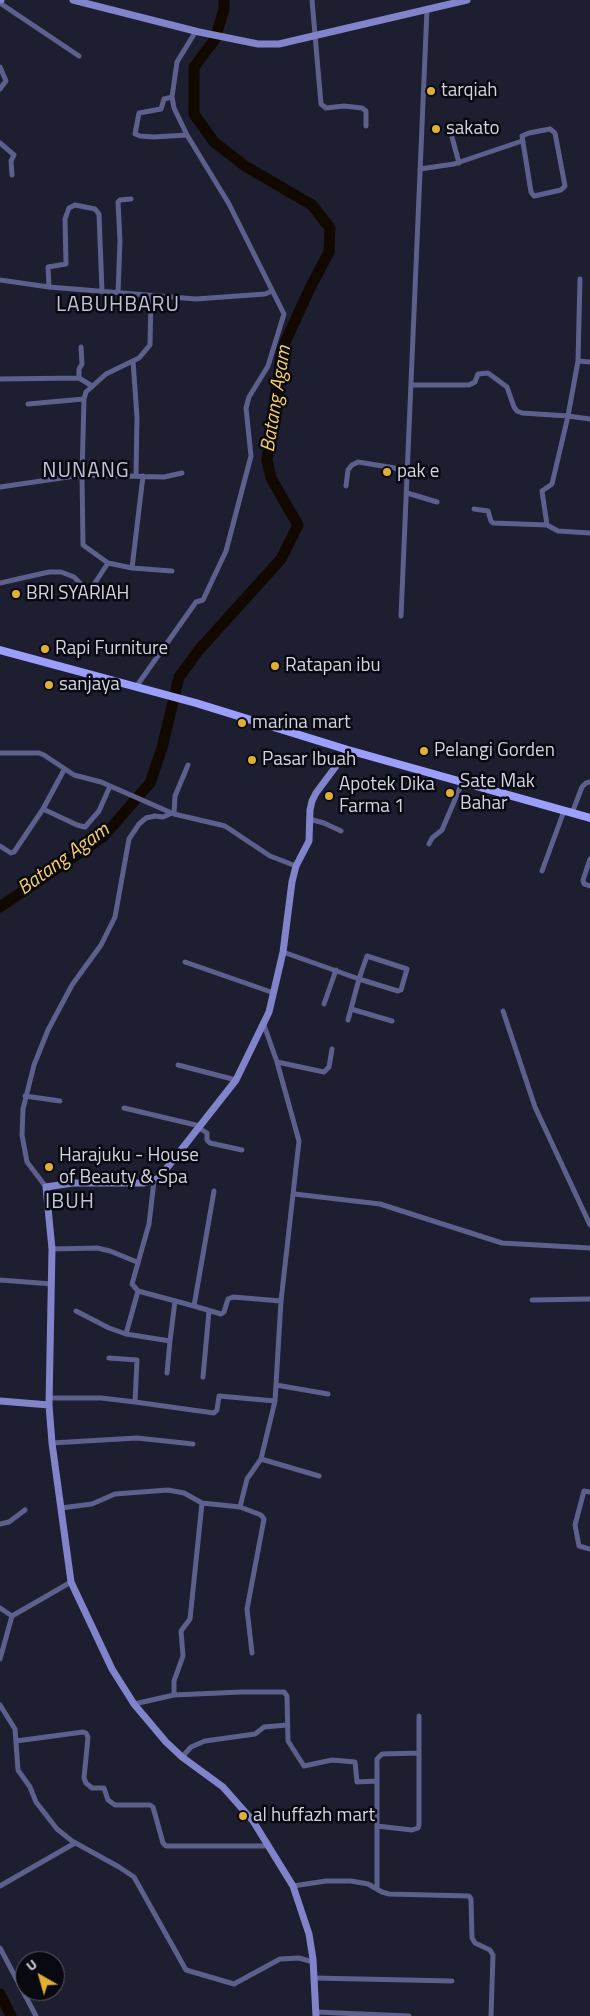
<!DOCTYPE html>
<style>
body{margin:0}
#map{position:relative;width:590px;height:2016px;overflow:hidden;background:#1d1e30;font-family:"Titillium Web",sans-serif}
canvas{display:block}
.north{position:absolute;left:15px;top:1951px;width:50px;height:50px;box-sizing:border-box;background:#090911;border:1px solid #5a5a64;border-radius:50%;rotate:322deg;font-size:14px;font-weight:700;line-height:20px;text-align:center;color:#d3d4e0}
.north::after{content:'';display:block;margin:auto;width:18px;height:22px;background:#e0b034;clip-path:polygon(50% 0,100% 100%,50% 72%,0 100%)}
</style>
<div id="map">
<canvas width="590" height="2016"></canvas>
<div class="north">U</div>
</div>
<script>
const g = document.querySelector('canvas').getContext('2d');
g.lineJoin = 'round';
const toPath = rows => new Path2D(rows.map(r => 'M' + r).join(''));
function strokePath(path, color, width, dash) { g.strokeStyle = color; g.lineWidth = width; g.lineCap = dash ? 'butt' : 'round'; g.setLineDash(dash || []); g.stroke(path); }
function drawText(font, color, halo, rows, align = 'center') {
  g.font = font + ' "Titillium Web",sans-serif'; g.lineWidth = 5; g.setLineDash([]); g.textBaseline = 'middle'; g.strokeStyle = halo; g.fillStyle = color; for (const [text, x, y, turn = 0] of rows) {
    g.save(); g.translate(x, y); g.rotate((+turn || 0) * Math.PI / 180); g.textAlign = isNaN(turn) ? turn : align; if (halo) g.strokeText(text, 0, 0); g.fillText(text, 0, 0); g.restore();
  }
}
strokePath(toPath([
 [0,907,103,837,150,783,162,748,179,677,198,651,281,559,298,525,271,478,267,460,282,349,311,286,329,252,330,228,312,205,245,166,214,142,194,114,194,67,215,39,224,9,224,0],
 [0,1994,11,2016]
]), '#110800', 11);
strokePath(toPath([
 [312,0,321,104,326,108,344,106,362,108,366,111,366,126],
 [0,3,79,56],
 [0,67,6,81,0,89],
 [172,97,164,99,161,109,139,113,135,134,140,136,154,137,187,135],
 [550,129,555,133,565,186,561,190,534,196,531,192,522,136,529,133,550,129],
 [452,137,459,163],
 [0,143,14,155,11,161,12,175],
 [420,169,454,164,522,141],
 [0,280,49,287,196,299,265,294,272,291],
 [49,287,48,267,66,264,65,219,69,208,75,205,95,209,99,214,102,291],
 [118,293,120,241,118,202,120,200,131,199],
 [81,347,82,364,79,369,79,378,92,386],
 [133,361,137,417,136,475],
 [578,361,580,279],
 [0,379,79,378],
 [412,385,469,385,475,382,478,374,488,373,507,387,514,407,517,411,522,413,568,416,590,419],
 [28,404,84,399],
 [346,486,348,470,352,465,358,462,395,468,407,477],
 [0,487,82,475,84,399,86,392,106,374,139,358,150,345,151,296],
 [407,493,437,502],
 [474,509,488,511,491,521,493,523,547,525,558,531,590,533],
 [547,525,542,491,552,484,568,416,578,361,590,362],
 [132,568,143,476],
 [172,571,132,568,108,563,83,545,82,475,164,477,182,473],
 [0,583,49,572,61,572,74,577,89,592,108,563],
 [401,616,427,9],
 [136,687,196,602,203,600,226,551,251,456,246,408,249,397,268,366,284,314,229,204,187,135,174,108,172,97,177,62,196,31],
 [0,753,39,753,44,755,74,775,101,782,174,814,225,826,270,856,296,866],
 [43,809,64,770],
 [572,813,582,787,586,783,590,782],
 [174,814,175,796,188,765],
 [309,819,324,823,341,831],
 [429,844,432,838,442,830,462,783],
 [0,846,11,853,14,852,43,809,77,825,85,827,99,811,110,786],
 [590,859,583,880,584,884,590,886],
 [542,871,564,811],
 [283,952,359,979,398,991,401,990,407,969,367,956,359,979,348,1020],
 [185,962,274,993],
 [324,1004,336,970],
 [351,1009,392,1021],
 [503,1011,535,1107,590,1225],
 [277,1062,324,1072,329,1067,332,1049],
 [178,1065,236,1080],
 [25,1096,60,1101],
 [124,1108,200,1126],
 [199,1128,207,1133,207,1140,210,1143,242,1150],
 [154,1181,149,1224,132,1284,138,1291,194,1306,214,1191],
 [46,1187,27,1162,22,1135,23,1109,34,1065,48,1030,72,985,101,945,115,917,129,839,139,824,146,818,155,816,163,817,172,813],
 [294,1194,380,1204,502,1243,590,1248],
 [52,1249,97,1248,110,1251,137,1262],
 [0,1280,52,1284],
 [532,1300,590,1299],
 [194,1306,221,1314,224,1312,228,1299,233,1297,281,1301],
 [76,1311,109,1328,126,1334,170,1341,175,1301],
 [126,1334,138,1291],
 [167,1373,170,1341],
 [203,1377,209,1311],
 [276,1385,328,1394],
 [50,1398,101,1398,135,1402,137,1360,109,1358],
 [135,1402,214,1413,217,1410,219,1396,275,1401],
 [52,1443,137,1438,193,1444],
 [261,1459,319,1476],
 [590,1492,584,1491,575,1525,579,1546,590,1549],
 [240,1507,261,1515,264,1519,247,1609,252,1653],
 [61,1508,92,1504,115,1494,168,1490,184,1493,202,1503,240,1507,247,1479,261,1459,275,1401,281,1301,299,1141,277,1062,264,1025],
 [0,1524,9,1522,25,1510],
 [0,1608,12,1616],
 [0,1659,12,1616,71,1582],
 [174,1695,174,1681,183,1656,181,1631,190,1619,202,1503],
 [134,1704,174,1695,241,1692,284,1692,287,1696,288,1741,304,1766,332,1760,355,1762,357,1782,377,1781],
 [0,1705,15,1729,18,1770,30,1787,36,1802,57,1829,72,1841,119,1867,134,1877,186,1970,234,1984,280,1959,299,1958,313,1962],
 [16,1741,83,1732,86,1733,88,1737,84,1778,86,1783,92,1788,104,1788,108,1800,115,1805,150,1805,153,1807,163,1843,166,1846,269,1846],
 [182,1757,191,1747,205,1741,255,1734,264,1727,287,1725],
 [377,1826,412,1830,418,1828,419,1825,419,1716],
 [0,1886,75,1843],
 [293,1886,326,1881,351,1881,368,1884,382,1892,389,1894,469,1896,471,1899,472,1938,475,1943,490,1950,493,1955,491,2016],
 [377,1889,377,1759,382,1754,419,1753],
 [0,1948,36,2016],
 [314,1978,452,1981],
 [315,2012,409,2016]
]), '#5d5f8c', 5);
strokePath(toPath([
 [0,0,1,0],
 [73,0,199,32,258,44,279,44,467,0],
 [0,1401,49,1405],
 [316,2016,313,1959,309,1934,293,1886,253,1821,223,1787,182,1757,166,1742,134,1704,112,1669,71,1582,52,1443,49,1405,52,1249,46,1187,73,1183,144,1183,159,1178,236,1080,269,1012,283,952,292,882,296,866,309,841,310,810,312,801,316,793,348,750]
]), '#8183cb', 7);
strokePath(toPath([
 [0,650,196,703,348,750,590,818]
]), '#9c9efb', 8);
for (const [x, y, r, color] of [
 [431,91,5,"#e0b034"],
 [436,129,5,"#e0b034"],
 [387,472,5,"#e0b034"],
 [16,594,5,"#e0b034"],
 [45,649,5,"#e0b034"],
 [275,666,5,"#e0b034"],
 [49,685,5,"#e0b034"],
 [242,723,5,"#e0b034"],
 [424,751,5,"#e0b034"],
 [252,760,5,"#e0b034"],
 [450,793,5,"#e0b034"],
 [329,796,5,"#e0b034"],
 [49,1167,5,"#e0b034"],
 [243,1816,5,"#e0b034"]
]) { const dot = new Path2D(); dot.arc(x, y, r, 0, 2 * Math.PI); g.fillStyle = color; g.fill(dot); strokePath(dot, '#090911', 2); }
drawText('19px', '#d3d4e0', '#090911', [
 ["tarqiah",441,91],
 ["sakato",446,129],
 ["pak e",397,472],
 ["BRI SYARIAH",26,594],
 ["Rapi Furniture",55,649],
 ["Ratapan ibu",285,666],
 ["sanjaya",59,685],
 ["marina mart",252,723],
 ["Pelangi Gorden",434,751],
 ["Pasar Ibuah",262,760],
 ["Sate Mak",460,782],
 ["Bahar",460,804],
 ["Apotek Dika",339,785],
 ["Farma 1",339,807],
 ["Harajuku - House",59,1156],
 ["of Beauty & Spa",59,1178],
 ["al huffazh mart",253,1816]
], 'left');
drawText('italic 20px', '#f9ce69', '#090911', [
 ["Batang Agam",277,399,-81],
 ["Batang Agam",64,860,-36]
]);
g.letterSpacing = '1px';
drawText('21px', '#bfc1d9', '#090911', [
 ["LABUHBARU",118,306],
 ["NUNANG",86,472],
 ["IBUH",70,1203]
]);
g.letterSpacing = '0px';
</script>
